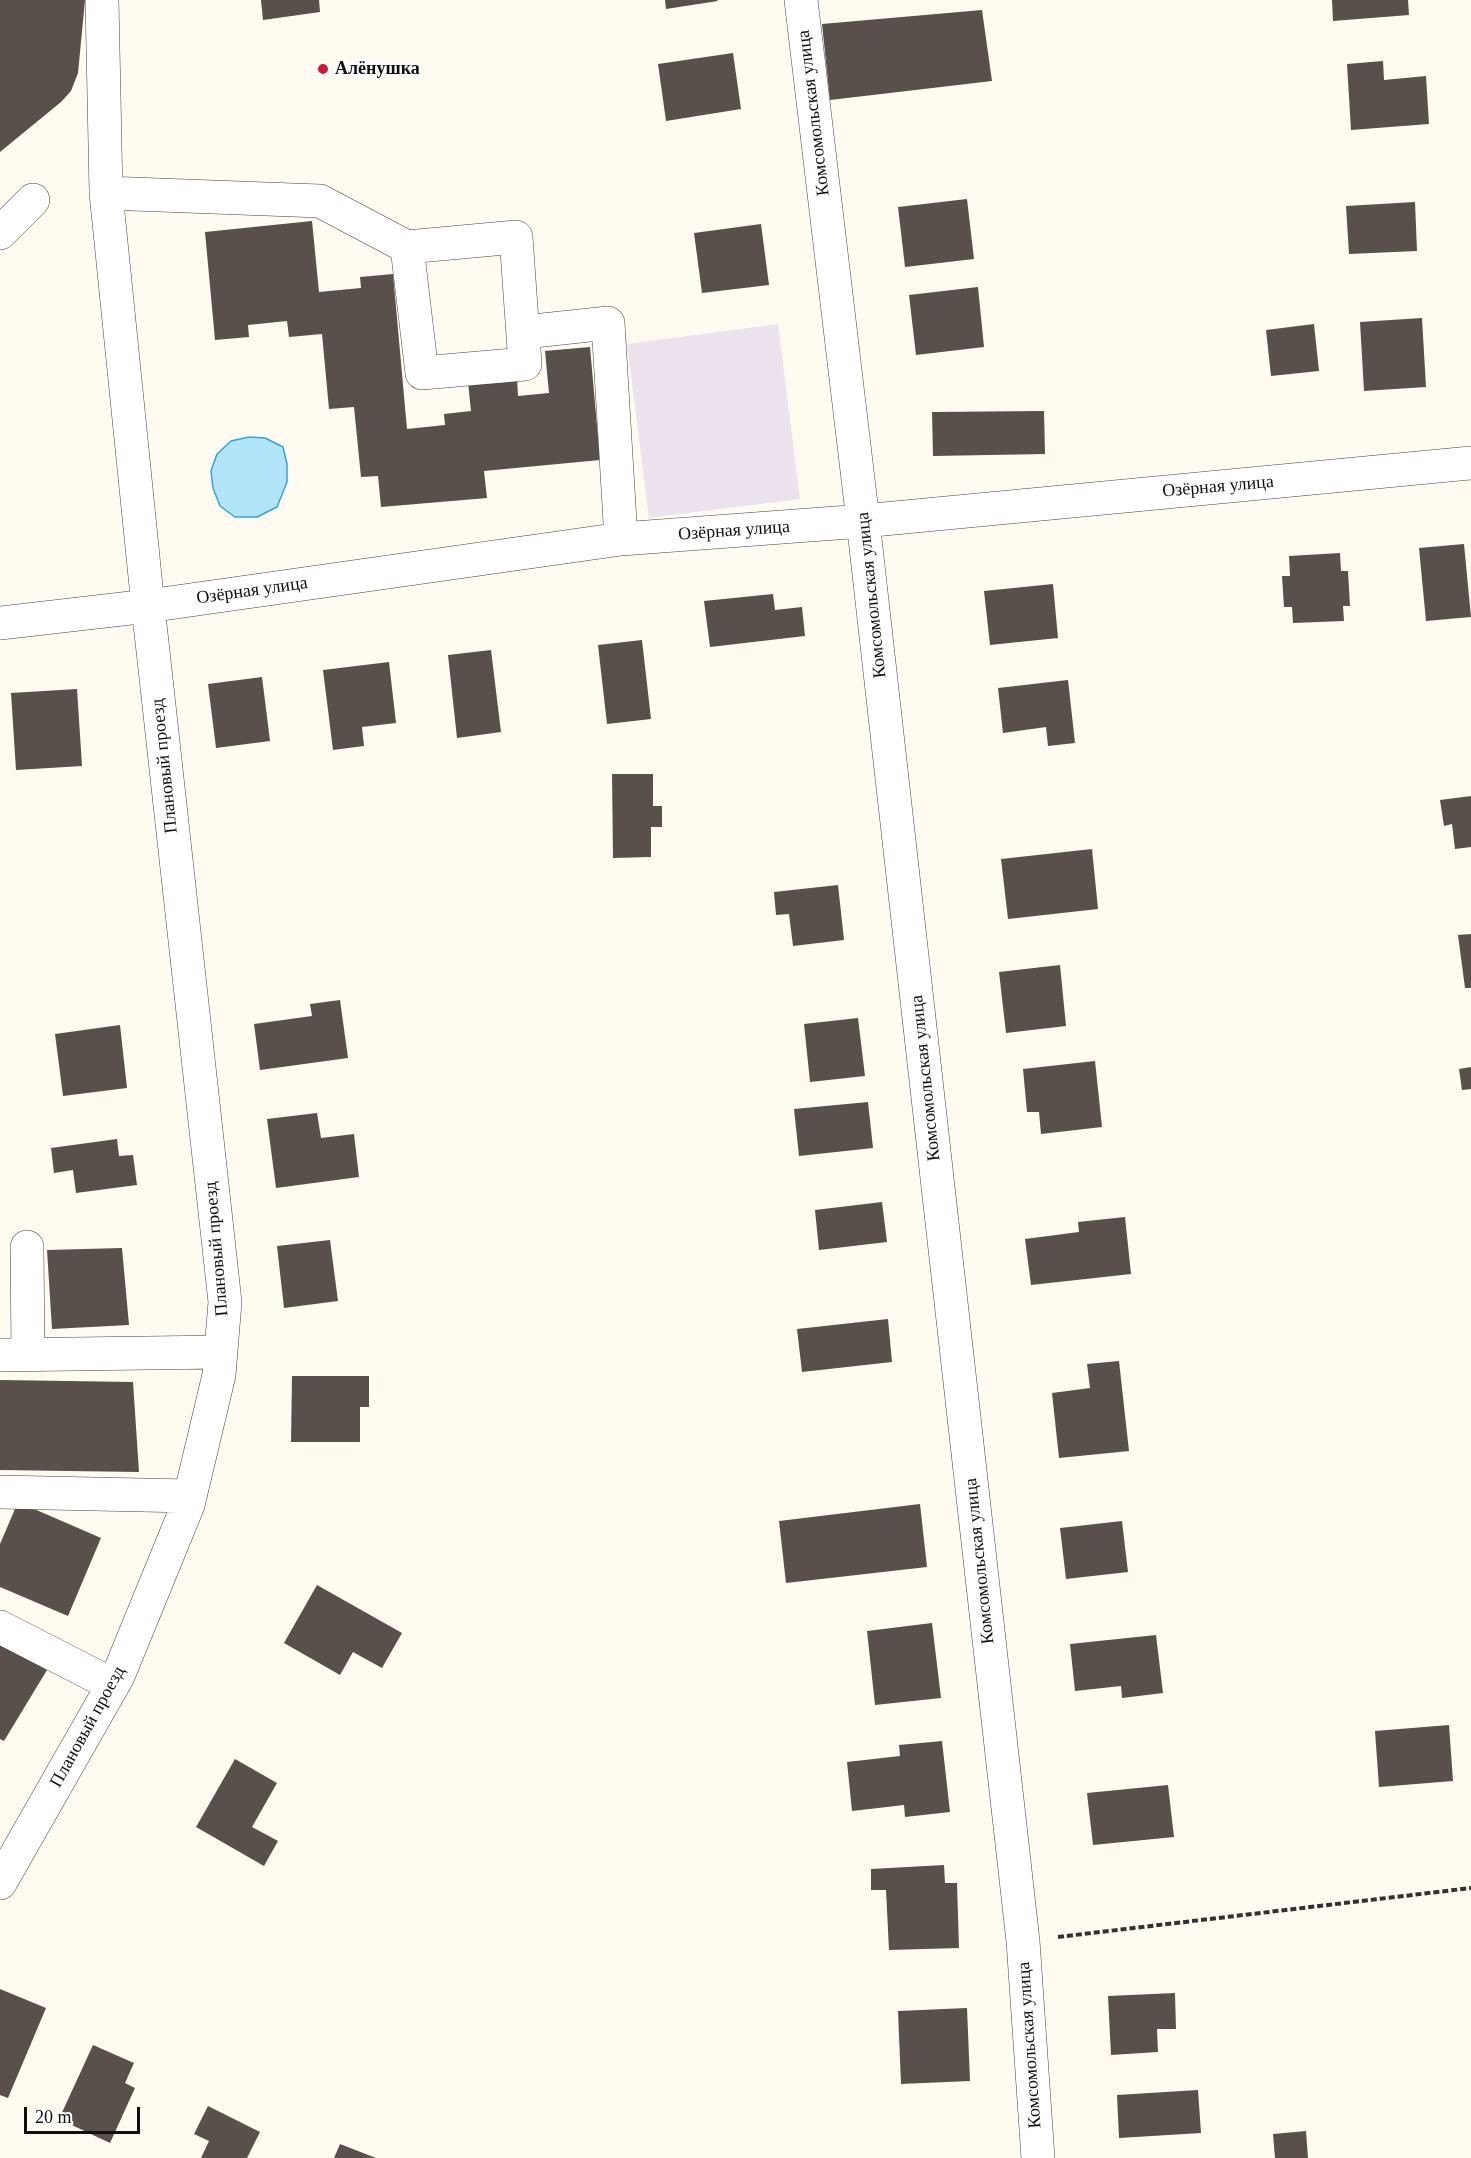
<!DOCTYPE html>
<meta charset="utf-8">
<style>
body{margin:0}
#map{position:relative;width:1471px;height:2158px;overflow:hidden;background:#fffbf1;font-family:Georgia,serif}
canvas{display:block}
.scale{position:absolute;left:24px;top:2107px;width:116px;height:27px;box-sizing:border-box;border:3px solid #0f0f0f;border-top:0;padding-left:8px;font-size:18px;line-height:21px;white-space:nowrap;color:#0f0f0f;-webkit-text-stroke:4px #fff;paint-order:stroke}
</style>
<div id="map">
<canvas width="1471" height="2158"></canvas>
<div class="scale">20 m</div>
</div>
<script>
const g = document.querySelector('canvas').getContext('2d');
g.lineJoin = 'round';
function fillPath(path, color) { g.fillStyle = color; g.fill(path, 'evenodd'); }
const toPath = rows => new Path2D(rows.map(r => 'M' + r).join(''));
function strokePath(path, color, width, dash) { g.strokeStyle = color; g.lineWidth = width; g.lineCap = dash ? 'butt' : 'round'; g.setLineDash(dash || []); g.stroke(path); }
function drawText(font, color, halo, rows, align = 'center') {
  g.font = font + ' Georgia,serif'; g.lineWidth = 6; g.setLineDash([]); g.textBaseline = 'middle'; g.strokeStyle = halo; g.fillStyle = color; for (const [text, x, y, turn = 0] of rows) {
    g.save(); g.translate(x, y); g.rotate((+turn || 0) * Math.PI / 180); g.textAlign = isNaN(turn) ? turn : align; if (halo) g.strokeText(text, 0, 0); g.fillText(text, 0, 0); g.restore();
  }
}
fillPath(toPath([
 [778,324,800,499,649,518,627,344]
]), '#ece3ee');
const water = toPath([
 [249,437,265,438,283,447,287,464,287,482,277,507,257,517,235,517,220,506,213,488,211,471,217,454,231,441,249,437]
]);
fillPath(water, '#b2e5fa');
strokePath(water, '#34a3d7', 1.5);
fillPath(toPath([
 [0,0,85,0,78,73,71,91,61,102,0,152],
 [261,0,319,0,320,12,263,20],
 [665,0,717,0,718,1,666,9],
 [1332,0,1408,0,1409,15,1333,21],
 [982,10,992,81,830,100,822,24],
 [733,53,741,109,666,121,658,64],
 [1383,61,1384,80,1426,76,1429,124,1351,130,1347,64],
 [967,199,974,259,905,267,898,207],
 [1415,202,1417,251,1349,254,1346,206],
 [312,221,319,292,361,288,360,277,393,274,407,429,445,425,444,414,471,411,468,382,517,378,518,396,549,393,545,351,590,347,600,460,484,471,487,498,381,507,378,476,361,477,354,407,329,409,322,334,289,337,287,321,248,325,249,337,215,340,205,232],
 [761,224,769,285,702,293,694,233],
 [978,287,984,347,916,355,909,295],
 [1422,318,1426,387,1364,391,1360,322],
 [1314,324,1319,371,1271,376,1266,330],
 [1044,411,1045,454,933,456,932,412],
 [1464,544,1471,617,1426,621,1419,548],
 [1340,553,1341,571,1348,571,1350,606,1343,606,1344,621,1293,623,1292,607,1284,607,1282,576,1290,576,1289,556],
 [1053,584,1058,638,990,645,984,591],
 [773,594,775,610,802,607,805,636,710,647,704,601],
 [642,640,651,719,607,724,598,645],
 [491,650,501,732,457,738,448,655],
 [389,662,396,723,362,727,364,746,333,750,323,670],
 [262,677,270,741,216,748,208,684],
 [1068,680,1075,743,1048,746,1046,727,1003,733,998,688],
 [77,689,82,766,16,770,11,693],
 [612,774,653,774,653,806,662,806,662,827,651,827,651,857,613,858],
 [1471,796,1471,847,1455,849,1452,824,1444,826,1440,800],
 [1092,849,1098,909,1008,919,1001,859],
 [838,885,844,940,793,946,789,914,776,915,774,892],
 [1471,934,1471,988,1465,988,1458,935],
 [1060,965,1066,1026,1006,1033,999,972],
 [340,1000,348,1058,260,1070,254,1024,312,1016,310,1004],
 [858,1018,865,1076,810,1082,804,1024],
 [120,1025,127,1088,63,1096,55,1034],
 [1095,1061,1102,1127,1041,1134,1039,1112,1027,1112,1023,1069],
 [1471,1067,1471,1089,1462,1090,1459,1069],
 [868,1102,873,1148,799,1156,794,1109],
 [317,1113,321,1138,354,1134,359,1177,276,1188,267,1119],
 [117,1139,119,1156,133,1155,137,1185,76,1193,73,1170,54,1173,51,1148],
 [882,1202,887,1242,819,1250,815,1210],
 [1125,1217,1131,1274,1031,1285,1025,1239,1079,1232,1078,1222],
 [330,1240,338,1301,284,1308,277,1246],
 [122,1248,129,1325,52,1329,47,1250],
 [888,1319,892,1362,802,1372,797,1329],
 [1119,1361,1129,1451,1059,1458,1052,1393,1090,1388,1087,1364],
 [292,1376,369,1376,369,1407,360,1407,360,1442,291,1442],
 [0,1380,133,1382,139,1472,0,1470],
 [18,1502,101,1538,68,1616,0,1587,0,1544],
 [920,1504,927,1567,786,1583,779,1521],
 [1122,1521,1128,1572,1066,1579,1060,1528],
 [317,1585,402,1633,382,1668,353,1652,340,1675,284,1643],
 [932,1623,941,1698,875,1705,867,1631],
 [1156,1635,1163,1693,1122,1698,1121,1686,1075,1691,1070,1644],
 [0,1644,47,1670,4,1741,0,1739],
 [1449,1725,1453,1781,1379,1787,1375,1731],
 [942,1741,950,1812,905,1817,904,1805,852,1811,847,1762,900,1756,899,1745],
 [235,1759,277,1783,252,1827,278,1841,264,1866,196,1827],
 [1168,1785,1174,1837,1093,1845,1087,1793],
 [944,1865,945,1883,957,1883,959,1948,889,1950,886,1890,871,1890,871,1869],
 [0,1989,46,2008,8,2098,0,2095],
 [1175,1993,1176,2029,1157,2029,1158,2052,1111,2055,1108,1996],
 [967,2008,970,2081,901,2084,898,2011],
 [93,2045,134,2063,125,2083,135,2088,110,2143,59,2119],
 [1198,2090,1201,2133,1119,2138,1117,2095],
 [208,2106,260,2132,247,2158,201,2158,209,2141,194,2134],
 [1306,2131,1308,2158,1275,2158,1273,2134],
 [340,2144,376,2158,334,2158]
]), '#594f4b');
const minor = toPath([
 [801,0,863,521,1023,1941,1038,2158],
 [106,193,320,201,407,247,516,237,525,364,422,373,407,247],
 [0,233,33,200],
 [524,332,608,323,621,539],
 [0,623,148,606,621,539,863,521,1471,463],
 [27,1247,28,1354],
 [0,1355,221,1352],
 [0,1492,190,1496],
 [0,1627,113,1685],
 [0,1883,118,1676,188,1505,219,1375,225,1302,148,606,106,193,102,0]
]);
strokePath(minor, '#424242', 34);
strokePath(toPath([
 [1058,1937,1471,1888]
]), '#313131', 4, [6, 3]);
strokePath(minor, '#fff', 33);
for (const [x, y, r, color] of [
 [323,69,6,"#ca1c33"]
]) { const dot = new Path2D(); dot.arc(x, y, r, 0, 2 * Math.PI); g.fillStyle = color; g.fill(dot); strokePath(dot, '#fff', 2); }
drawText('bold 18px', '#0f0f0f', '#fff', [
 ["Алёнушка",335,69]
], 'left');
drawText('18px', '#0f0f0f', '#fff', [
 ["Комсомольская улица",814,113,-97],
 ["Озёрная улица",1218,487,-5],
 ["Озёрная улица",734,531,-4],
 ["Озёрная улица",252,591,-8],
 ["Комсомольская улица",872,595,-96],
 ["Плановый проезд",165,766,-96],
 ["Комсомольская улица",926,1078,-96],
 ["Плановый проезд",217,1249,-95],
 ["Комсомольская улица",980,1561,-96],
 ["Плановый проезд",88,1727,-61],
 ["Комсомольская улица",1030,2045,-94]
]);
</script>
